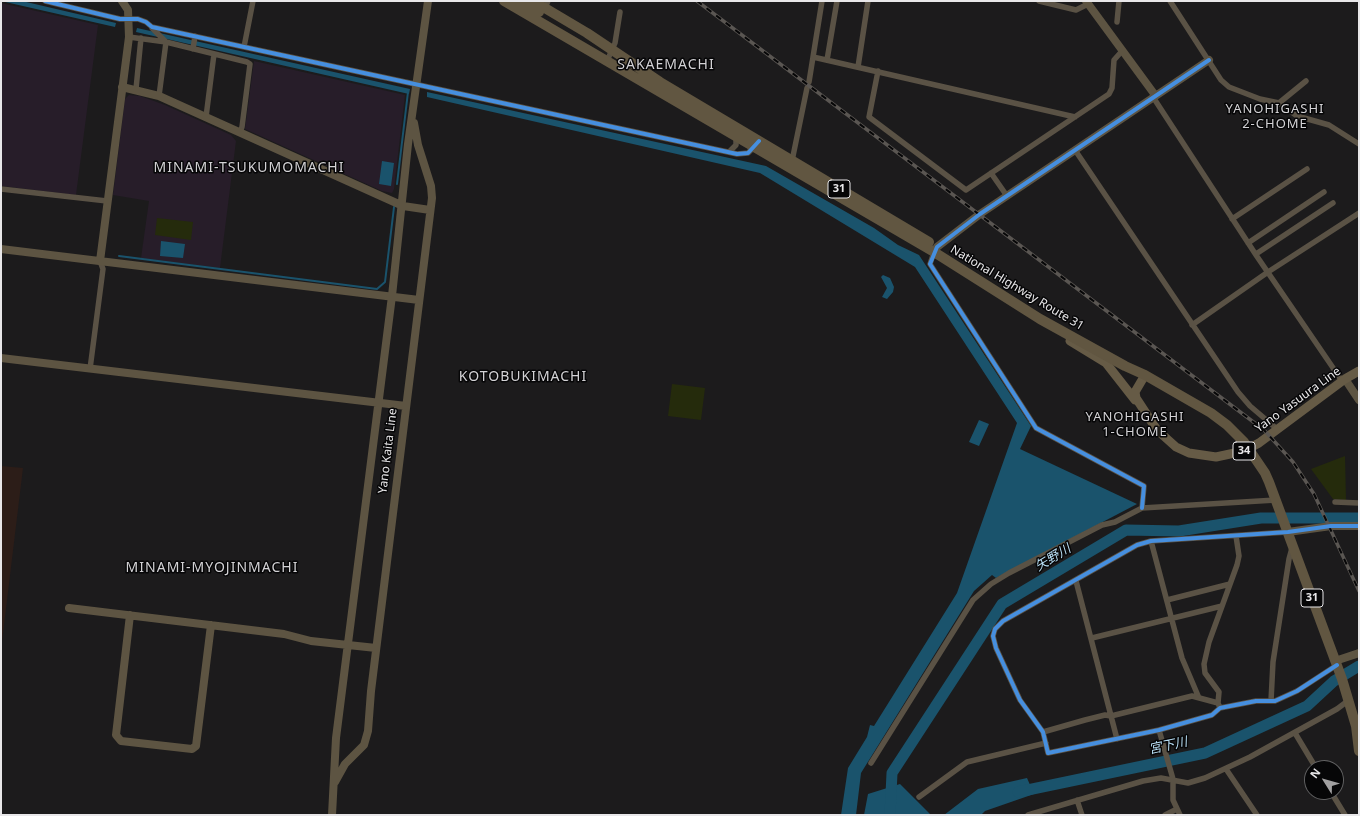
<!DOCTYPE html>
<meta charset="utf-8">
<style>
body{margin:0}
#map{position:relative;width:1360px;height:816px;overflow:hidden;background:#1c1b1c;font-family:"Noto Sans",sans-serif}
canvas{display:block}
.frame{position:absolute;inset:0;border:2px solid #e8e7e9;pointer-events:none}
.north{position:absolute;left:1304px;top:760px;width:40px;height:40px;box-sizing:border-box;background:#060607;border:1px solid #606061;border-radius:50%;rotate:307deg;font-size:11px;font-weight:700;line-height:16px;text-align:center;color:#e8e7e9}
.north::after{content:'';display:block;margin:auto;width:14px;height:18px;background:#a1a0a1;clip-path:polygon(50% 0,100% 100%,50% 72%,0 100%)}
</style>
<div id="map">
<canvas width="1360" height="816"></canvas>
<div class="frame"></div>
<div class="north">N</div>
</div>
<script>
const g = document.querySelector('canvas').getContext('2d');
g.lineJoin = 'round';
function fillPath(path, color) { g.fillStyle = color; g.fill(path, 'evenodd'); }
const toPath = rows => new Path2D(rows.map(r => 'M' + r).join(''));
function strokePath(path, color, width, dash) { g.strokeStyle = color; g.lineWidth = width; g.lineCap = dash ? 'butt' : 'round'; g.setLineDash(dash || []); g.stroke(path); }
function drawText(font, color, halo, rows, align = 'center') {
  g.font = font + ' "Noto Sans","Noto Sans JP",sans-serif'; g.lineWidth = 3; g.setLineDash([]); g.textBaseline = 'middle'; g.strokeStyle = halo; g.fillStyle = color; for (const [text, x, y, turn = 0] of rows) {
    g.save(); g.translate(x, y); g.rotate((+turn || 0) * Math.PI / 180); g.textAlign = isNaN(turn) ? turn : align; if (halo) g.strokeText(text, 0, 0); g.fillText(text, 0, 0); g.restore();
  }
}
fillPath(toPath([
 [1,466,23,468,1,650]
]), '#2c1d18');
fillPath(toPath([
 [1,3,98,25,76,195,1,186],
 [254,61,405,95,394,189,392,193,382,191,245,129],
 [129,95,140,96,165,105,231,135,236,141,220,268,141,258,149,201,113,195,125,99]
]), '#271d29');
fillPath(toPath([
 [157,218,193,222,191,240,155,235],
 [672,384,705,388,701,420,668,416],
 [1345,456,1346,500,1333,499,1311,469]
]), '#252b0c');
fillPath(toPath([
 [1,1,22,1,116,23,115,27],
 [137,28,410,89,409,94,136,32],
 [427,92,766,166,874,228,898,245,919,255,1031,426,1020,449,1137,504,996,578,992,575,974,591,861,773,856,815,841,815,848,768,867,737,870,725,874,726,957,593,1017,423,915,267,760,173,427,97],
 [382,161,394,163,391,186,379,184],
 [161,241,185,244,183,258,160,256],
 [883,275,890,278,894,287,893,292,887,299,882,297,887,288,881,277],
 [979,420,989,424,979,446,969,442],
 [1027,778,1034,794,985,811,981,815,944,815,978,789],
 [900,784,931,815,864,815,868,794]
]), '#1a536c');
strokePath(toPath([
 [397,184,408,92],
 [119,256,377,289,385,282,394,207]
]), '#1a536c', 2);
strokePath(toPath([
 [1018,792,1205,753,1307,706,1334,681,1359,666],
 [890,815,892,773,1002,604,1126,530,1179,531,1261,518,1359,518]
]), '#1a536c', 11);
strokePath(toPath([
 [45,1,120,19,138,19,146,22,152,27,737,154,748,153,756,145],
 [1039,1,1076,10,1088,4],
 [1170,1,1221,80,1229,87,1260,99,1279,103,1297,116,1329,125,1359,144],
 [545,8,548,1],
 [1117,22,1119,1],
 [152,28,166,42,159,96],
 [129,37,166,42,247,62,250,64,242,127,240,132],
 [244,47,253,1],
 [193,49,195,36],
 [813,57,1075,117],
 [827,60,837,1],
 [607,61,615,43,620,12],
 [858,67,868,1],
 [878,71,869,117,966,190,1109,94,1112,88,1114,60,1122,51],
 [809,82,822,1],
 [136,89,141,38],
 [1153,97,1256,255,1342,381],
 [1279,103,1306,81],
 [206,117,214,54],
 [1075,150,1238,392,1250,406,1277,429],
 [729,152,736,145,736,137],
 [792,161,807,88],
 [991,173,1007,196],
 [1,189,107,201],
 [1232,219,1307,169],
 [1248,243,1324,192],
 [934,252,930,264,1036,428,1144,486,1142,508],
 [1256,254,1333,203],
 [1192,325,1268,272,1359,213],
 [90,369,103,269,100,261],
 [1335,502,1359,503],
 [1288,532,1151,541,1137,545,1003,621,995,629,993,636,996,648,1020,700,1043,732,1048,753,1159,730,1212,715,1220,708,1256,701,1275,701,1297,691,1337,665],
 [1151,541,1182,658,1199,698],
 [1076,581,1117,739],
 [1167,600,1230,584],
 [1092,638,1222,606],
 [1271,701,1273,662,1289,559,1292,548],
 [1218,703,1219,692,1205,673,1204,664,1209,642,1237,565,1239,556,1236,536],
 [1159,730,1173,779,1173,800,1180,815],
 [1043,732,1085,720,1105,715,1111,716,1192,696,1218,703,1220,708],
 [1295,733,1316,768],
 [871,763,973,600,991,584,1009,573,1102,525,1115,522,1142,508,1276,500],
 [1226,769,1257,815],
 [1331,792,1345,815],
 [919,797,967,762,1046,743],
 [1077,800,1082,815],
 [1028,815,1143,781,1161,778,1188,783,1205,778,1250,757,1337,709,1349,700],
 [1165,815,1177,809]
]), '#5a5245', 5.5);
strokePath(toPath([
 [1086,1,1155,95],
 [122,87,159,96,403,206,430,210],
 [1,249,419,300],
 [934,252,937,247,980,214,1209,60],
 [100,261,129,37,128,10,122,1],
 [1,358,406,406],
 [1345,379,1359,400],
 [1288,532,1331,526,1359,526],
 [69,608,284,634,311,641,376,648],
 [130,615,116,735,121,741,192,749,196,746,211,625],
 [1335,661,1359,653],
 [335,782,345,764,364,745,368,731,371,691,432,198,431,186,418,145,414,123],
 [332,815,336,738,392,296,408,144,428,1]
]), '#5d5442', 8);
strokePath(toPath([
 [1070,341,1106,363,1135,400],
 [1145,375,1135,392,1136,398,1157,430,1176,447,1189,453,1216,457,1244,451,1259,443,1345,379,1359,371]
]), '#665b46', 9);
strokePath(toPath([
 [504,1,934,252,1040,319,1125,366,1145,375,1211,413,1227,425,1244,442,1265,473,1269,482,1342,679,1356,726,1359,751],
 [520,1,539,12],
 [533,1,587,33,660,82,929,242]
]), '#615641', 10);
const rail = toPath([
 [697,1,1264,430,1293,462,1314,494,1359,591]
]);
strokePath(rail, '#5a5652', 3.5);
strokePath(rail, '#060607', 2, [6]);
strokePath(toPath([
 [45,1,120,19,138,19,146,22,152,27,737,154,748,153,759,141],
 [1142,508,1144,486,1036,428,930,264,937,247,980,214,1209,60],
 [1337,665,1297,691,1275,701,1256,701,1220,708,1212,715,1159,730,1048,753,1043,732,1020,700,996,648,993,636,995,629,1003,621,1137,545,1151,541,1288,532,1331,526,1359,526]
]), '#468fdf', 4);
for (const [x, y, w] of [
 [839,189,22],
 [1244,451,22],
 [1312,598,22]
]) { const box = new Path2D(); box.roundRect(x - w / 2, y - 9, w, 18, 3); g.fillStyle = '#060607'; g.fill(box); strokePath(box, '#e8e7e9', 1); }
drawText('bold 11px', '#e8e7e9', null, [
 ["31",839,189],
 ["34",1244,451],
 ["31",1312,598]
]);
drawText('12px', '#e8e7e9', '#060607', [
 ["National Highway Route 31",1017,288,31],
 ["Yano Yasuura Line",1298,400,-36],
 ["Yano Kaita Line",388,451,-83]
]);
g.letterSpacing = '1px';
drawText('13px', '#d3d2d5', '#060607', [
 ["YANOHIGASHI",1275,109],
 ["2-CHOME",1275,124],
 ["YANOHIGASHI",1135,417],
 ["1-CHOME",1135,432]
]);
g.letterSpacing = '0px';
drawText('italic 13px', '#b8def4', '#060607', [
 ["矢野川",1053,558,-31],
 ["宮下川",1168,746,-12]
]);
g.letterSpacing = '1px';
drawText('14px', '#d3d2d5', '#060607', [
 ["SAKAEMACHI",666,65],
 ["MINAMI-TSUKUMOMACHI",249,168],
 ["KOTOBUKIMACHI",523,377],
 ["MINAMI-MYOJINMACHI",212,568]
]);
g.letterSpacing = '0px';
</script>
